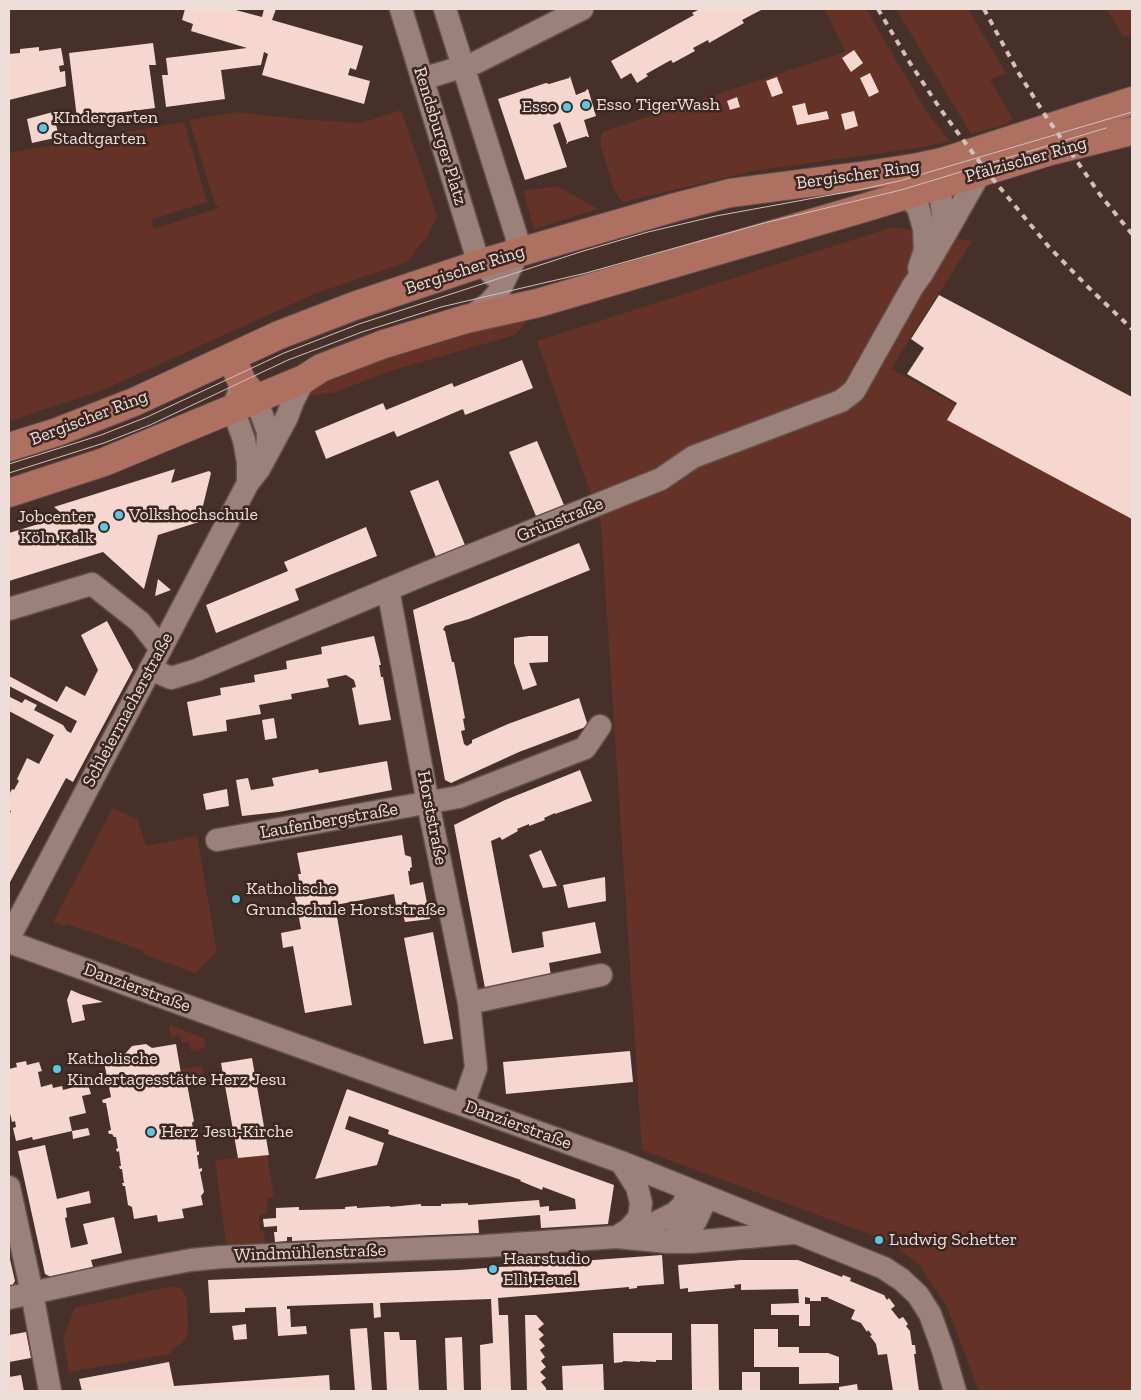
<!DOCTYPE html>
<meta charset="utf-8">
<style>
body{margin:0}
#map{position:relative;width:1141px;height:1400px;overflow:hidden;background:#47302a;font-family:"Zilla Slab",serif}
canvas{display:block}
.frame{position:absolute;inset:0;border:10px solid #eddeda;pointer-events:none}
</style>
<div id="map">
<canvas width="1141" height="1400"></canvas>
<div class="frame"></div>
</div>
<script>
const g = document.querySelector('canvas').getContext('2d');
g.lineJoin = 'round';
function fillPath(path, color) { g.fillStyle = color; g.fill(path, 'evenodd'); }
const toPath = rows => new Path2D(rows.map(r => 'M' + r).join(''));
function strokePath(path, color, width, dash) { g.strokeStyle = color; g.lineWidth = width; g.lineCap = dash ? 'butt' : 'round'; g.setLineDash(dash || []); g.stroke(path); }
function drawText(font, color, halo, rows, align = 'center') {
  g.font = font + ' "Zilla Slab",serif'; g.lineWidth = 5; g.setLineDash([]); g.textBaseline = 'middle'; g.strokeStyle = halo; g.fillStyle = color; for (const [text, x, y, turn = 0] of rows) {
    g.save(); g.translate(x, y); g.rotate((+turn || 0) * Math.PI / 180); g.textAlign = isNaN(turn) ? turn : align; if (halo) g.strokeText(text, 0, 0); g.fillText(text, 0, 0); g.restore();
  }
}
fillPath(toPath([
 [825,9,866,9,930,117,950,141,924,147,753,171,623,202,614,190,600,144,602,132,845,52],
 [896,9,968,9,1006,73,990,80,1013,119,1007,124,971,134],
 [1106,9,1132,9,1132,34,1124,37],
 [401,110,437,216,428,235,407,262,314,294,103,390,9,421,9,153,184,122,207,202,153,219,151,218,154,229,219,208,219,206,216,207,189,120,239,112,297,119,361,123],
 [557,186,598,209,534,229,523,191],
 [893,227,972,241,891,369,1132,500,1132,1391,979,1391,947,1307,919,1265,891,1242,642,1150,601,523,537,341],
 [535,313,515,335,390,371,333,393,306,396,328,380,399,353],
 [113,808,138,820,146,846,197,836,217,952,195,973,143,954,144,951,67,924,65,926,53,922],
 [169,1025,204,1038,206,1048,191,1051,189,1042,181,1043,180,1035,171,1037],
 [202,1066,204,1081,183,1085,181,1069],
 [267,1155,274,1197,267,1198,267,1214,259,1215,260,1231,264,1231,265,1242,226,1244,215,1160],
 [171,1286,182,1289,187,1299,188,1328,186,1338,178,1346,171,1350,171,1354,69,1372,63,1337,75,1308]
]), '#643226');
fillPath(toPath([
 [185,9,232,9,262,17,264,9,276,9,272,20,363,46,356,70,350,68,348,75,370,81,364,104,262,75,268,54,264,52,261,65,221,70,225,99,166,107,162,75,168,75,166,58,247,48,191,31,193,24,182,20],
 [700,9,763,9,742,20,744,23,709,43,708,40,693,48,695,51,673,63,671,60,646,74,648,76,637,83,631,73,621,79,611,61,694,15,692,13],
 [153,43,156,65,149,65,155,108,77,118,69,53],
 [39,47,39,51,61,48,64,65,59,66,60,72,65,71,66,86,9,100,9,54,20,53,20,49],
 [854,50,863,63,851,72,842,58],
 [870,73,879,92,869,97,860,78],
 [570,76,576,95,586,91,586,90,588,89,596,116,584,120,589,137,587,137,587,136,568,142,568,143,566,144,567,142,560,122,553,125,567,167,525,180,498,99,546,83,549,84,569,78],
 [777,77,783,93,772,97,766,81],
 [737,97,740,107,730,110,727,101],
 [805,103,808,115,827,111,829,119,797,125,792,106],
 [854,111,858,126,845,130,841,114],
 [53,112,59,137,32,143,27,119],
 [939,295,1132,397,1132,519,947,420,957,403,907,374,924,348,911,339],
 [522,360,533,388,465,415,463,409,397,437,394,431,326,459,315,431,383,403,386,410,452,383,454,387],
 [537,441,564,505,536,516,509,452],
 [175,469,171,483,209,471,211,473,199,522,158,535,144,589,103,552,9,581,9,533,65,516,54,507],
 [438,480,465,545,436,557,410,491],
 [366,527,377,556,295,589,299,600,216,633,206,605,288,571,284,562],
 [579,543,590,570,469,619,445,626,443,630,445,631,452,662,454,662,465,718,463,719,465,730,461,731,464,744,467,746,472,743,472,740,508,724,579,698,588,726,519,752,451,783,445,780,413,610],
 [158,579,171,590,155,596],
 [107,621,133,670,73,782,66,778,9,884,9,815,11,811,9,810,9,795,12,789,14,790,19,781,17,779,27,758,39,764,54,735,9,711,9,698,10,697,22,703,25,699,37,705,34,710,63,725,67,731,71,733,77,721,9,686,9,676,57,702,66,686,85,696,98,670,81,635],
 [374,636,381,665,379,665,381,677,383,677,391,720,359,725,352,688,356,687,354,680,346,675,327,679,329,687,291,694,292,699,259,705,261,714,226,720,227,731,193,736,187,702,221,695,220,688,255,682,254,675,287,669,286,661,322,654,321,647],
 [529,636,548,636,548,662,529,663,537,685,523,690,514,663,514,638],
 [274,718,277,738,265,740,262,720],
 [387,761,392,790,279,812,242,816,236,780,248,778,251,790,274,786,272,778,318,769,319,773],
 [580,770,592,801,555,814,555,813,544,818,545,820,529,826,529,824,517,829,518,831,502,840,500,837,491,841,512,953,544,947,542,932,595,922,601,953,549,963,551,976,485,988,454,825,505,800],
 [227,789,229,806,206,810,203,794],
 [402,835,405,855,411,857,412,867,410,868,410,871,408,871,410,885,423,882,430,919,405,922,403,914,398,916,394,894,335,905,352,1005,305,1013,293,946,283,948,281,933,301,929,294,891,301,890,298,874,301,874,297,853],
 [541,850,557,886,543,888,529,855],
 [605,877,606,901,568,908,563,885],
 [433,932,453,1039,424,1044,404,938],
 [71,990,80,994,103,1002,82,1005,85,1020,72,1023,67,1000],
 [146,1044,152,1048,176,1044,183,1085,187,1084,194,1121,192,1123,194,1134,196,1134,196,1137,195,1137,197,1152,199,1151,199,1155,197,1155,199,1169,202,1168,202,1171,200,1172,204,1192,201,1196,203,1205,182,1209,184,1218,158,1222,157,1215,134,1219,132,1207,128,1205,125,1186,123,1186,122,1183,124,1183,122,1169,120,1169,119,1166,121,1166,119,1151,117,1152,116,1149,118,1148,116,1137,114,1137,112,1134,109,1134,108,1131,111,1130,106,1103,103,1103,102,1100,111,1097,103,1057,124,1055,132,1046],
 [630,1051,633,1082,506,1094,503,1062],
 [252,1058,269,1155,238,1158,221,1063],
 [26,1061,27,1065,39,1062,42,1071,38,1072,41,1087,52,1084,53,1088,62,1086,63,1090,78,1086,77,1083,87,1081,91,1094,82,1096,86,1113,69,1117,72,1131,88,1128,90,1135,73,1139,72,1131,33,1140,32,1137,16,1141,13,1128,16,1127,15,1121,12,1122,9,1109,9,1069,17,1067,16,1063],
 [347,1089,614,1185,608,1224,541,1228,540,1215,478,1220,479,1233,292,1241,292,1237,287,1237,287,1241,275,1242,274,1232,277,1232,277,1226,264,1227,263,1219,276,1218,276,1208,299,1207,299,1210,345,1209,345,1207,357,1206,357,1208,390,1206,390,1207,421,1204,421,1206,441,1206,441,1204,468,1203,468,1205,539,1200,540,1207,549,1206,549,1211,576,1209,575,1199,543,1187,542,1190,520,1181,521,1180,388,1134,389,1130,349,1116,345,1129,384,1143,377,1165,315,1179],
 [45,1145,57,1199,89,1191,91,1203,66,1208,67,1217,65,1218,71,1248,88,1244,83,1224,114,1217,122,1253,91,1260,93,1267,51,1277,45,1274,18,1151],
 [9,1255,15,1281,12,1286,9,1287],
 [662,1255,664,1284,637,1286,637,1288,629,1289,629,1287,498,1298,499,1315,508,1315,511,1391,481,1391,480,1345,493,1343,491,1299,380,1303,381,1317,374,1318,373,1303,287,1306,287,1309,290,1309,291,1327,306,1326,307,1334,278,1336,276,1307,245,1308,245,1312,210,1313,208,1280,459,1270],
 [741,1260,798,1260,842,1277,843,1275,851,1278,850,1281,884,1295,887,1300,889,1298,895,1306,891,1309,899,1319,903,1317,908,1324,906,1326,910,1331,912,1345,915,1345,916,1354,914,1354,919,1391,893,1391,887,1354,878,1355,876,1344,870,1336,872,1335,868,1330,867,1332,861,1323,851,1319,855,1310,828,1298,828,1297,821,1297,821,1301,810,1301,810,1298,805,1297,805,1304,810,1304,810,1326,799,1326,799,1315,771,1315,771,1304,799,1303,798,1289,741,1290,741,1284,734,1285,735,1288,688,1292,688,1288,680,1289,678,1265],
 [525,1315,536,1315,544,1324,538,1329,544,1335,539,1339,545,1346,540,1350,545,1357,541,1361,546,1367,540,1372,546,1378,541,1382,546,1388,546,1391,527,1391],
 [246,1324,247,1339,234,1340,232,1326],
 [691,1324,718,1324,719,1391,692,1391],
 [367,1328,372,1391,355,1391,350,1329],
 [754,1329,778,1329,778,1347,799,1347,799,1353,828,1353,839,1357,839,1383,799,1384,799,1367,754,1367],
 [26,1332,31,1358,9,1362,9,1335],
 [384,1332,399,1332,400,1340,416,1340,419,1391,387,1391],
 [613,1333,672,1333,672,1360,656,1360,656,1362,640,1361,640,1362,623,1361,623,1362,614,1363],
 [462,1337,464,1391,447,1391,445,1338],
 [169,1362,174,1386,329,1375,330,1391,82,1391,79,1379],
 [603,1364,604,1391,563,1391,562,1366],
 [742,1372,760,1372,760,1391,742,1391],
 [21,1375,24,1391,9,1391,9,1377],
 [857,1384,858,1391,839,1391,839,1387]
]), '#f5d7cf');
const minor = toPath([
 [401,9,475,251,482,263,493,275],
 [445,9,517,238,516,253,513,263,498,293,489,303,470,317],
 [422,79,475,63,582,9],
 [905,195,918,207,924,229,925,250,919,268],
 [944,236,981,171],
 [239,392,233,409,244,440,248,462,248,483],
 [256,399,268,432,267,453],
 [388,589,428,803,469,1003,476,1068,463,1105],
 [9,609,92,584,140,622,161,649],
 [150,669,171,678,197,670,422,575,661,479,693,457,841,401,854,391,913,286,923,272,944,236,944,220,941,200,937,185,927,173],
 [217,840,459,797,585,748,600,726],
 [9,938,248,483,259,469,287,417,293,401,304,379],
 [9,942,621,1162,884,1268,902,1280,918,1295,930,1314,943,1350,955,1391],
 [469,1003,601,975],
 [621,1162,637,1187,641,1203,639,1218,628,1230],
 [9,1187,32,1293,50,1391],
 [621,1234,628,1230,657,1222,675,1213,683,1205,689,1190],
 [668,1242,685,1231,695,1222,707,1197],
 [9,1298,132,1271,191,1260,222,1257,485,1246,616,1237,668,1242,691,1242,793,1233]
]);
const major = toPath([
 [231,357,242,382,256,399],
 [9,447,57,432,134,402,279,335,354,306,482,263,676,207,730,193,861,176,919,167,942,162,1132,101],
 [9,493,104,462,304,379,321,368,384,344,466,319,538,303,867,207,1047,152,1132,131]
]);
strokePath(minor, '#624f4b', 25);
strokePath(major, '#624f4b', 30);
strokePath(minor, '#9c817a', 22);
strokePath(major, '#ae7061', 28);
strokePath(toPath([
 [9,464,101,435,147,417,284,353,359,324,580,252,648,232,716,216,858,190,899,181,1132,112],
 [9,473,104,443,150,425,288,360,362,332,441,307,586,273,764,223,901,190,1106,128]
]), '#d1c1bd', 1);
strokePath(toPath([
 [878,9,910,63,941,110,987,172,1049,247,1088,287,1132,329],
 [984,9,1018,72,1045,115,1101,196,1132,234]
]), '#d1c1bd', 4, [6, 6]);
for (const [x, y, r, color] of [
 [586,105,5,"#57c9e2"],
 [567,107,5,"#57c9e2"],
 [43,128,5,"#57c9e2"],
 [119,515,5,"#57c9e2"],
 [104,527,5,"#57c9e2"],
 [236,899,5,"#57c9e2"],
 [57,1069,5,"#57c9e2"],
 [151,1132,5,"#57c9e2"],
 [879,1240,5,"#57c9e2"],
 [493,1269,5,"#57c9e2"]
]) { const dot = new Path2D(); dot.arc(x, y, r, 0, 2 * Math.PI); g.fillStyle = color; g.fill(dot); strokePath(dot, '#3c2621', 2); }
drawText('18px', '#eddeda', '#3c2621', [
 ["Esso TigerWash",596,105],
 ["Esso",557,107,"right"],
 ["KIndergarten",53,118],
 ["Stadtgarten",53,139],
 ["Volkshochschule",129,515],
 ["Jobcenter",94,517,"right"],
 ["Köln Kalk",94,538,"right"],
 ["Katholische",246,889],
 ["Grundschule Horststraße",246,910],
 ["Katholische",67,1059],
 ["Kindertagesstätte Herz Jesu",67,1080],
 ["Herz Jesu-Kirche",161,1132],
 ["Ludwig Schetter",889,1240],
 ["Haarstudio",503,1259],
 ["Elli Heuel",503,1280]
], 'left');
drawText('18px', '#eddeda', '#3c2621', [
 ["Rendsburger Platz",440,136,73],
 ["Pfälzischer Ring",1026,160,-16],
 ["Bergischer Ring",858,175,-8],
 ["Bergischer Ring",465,270,-18],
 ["Bergischer Ring",89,418,-21],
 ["Grünstraße",560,520,-22],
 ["Schleiermacherstraße",128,710,-62],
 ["Horststraße",432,818,79],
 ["Laufenbergstraße",329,821,-10],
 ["Danzierstraße",137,988,20],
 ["Danzierstraße",518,1125,20],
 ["Windmühlenstraße",310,1253,-2]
]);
</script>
